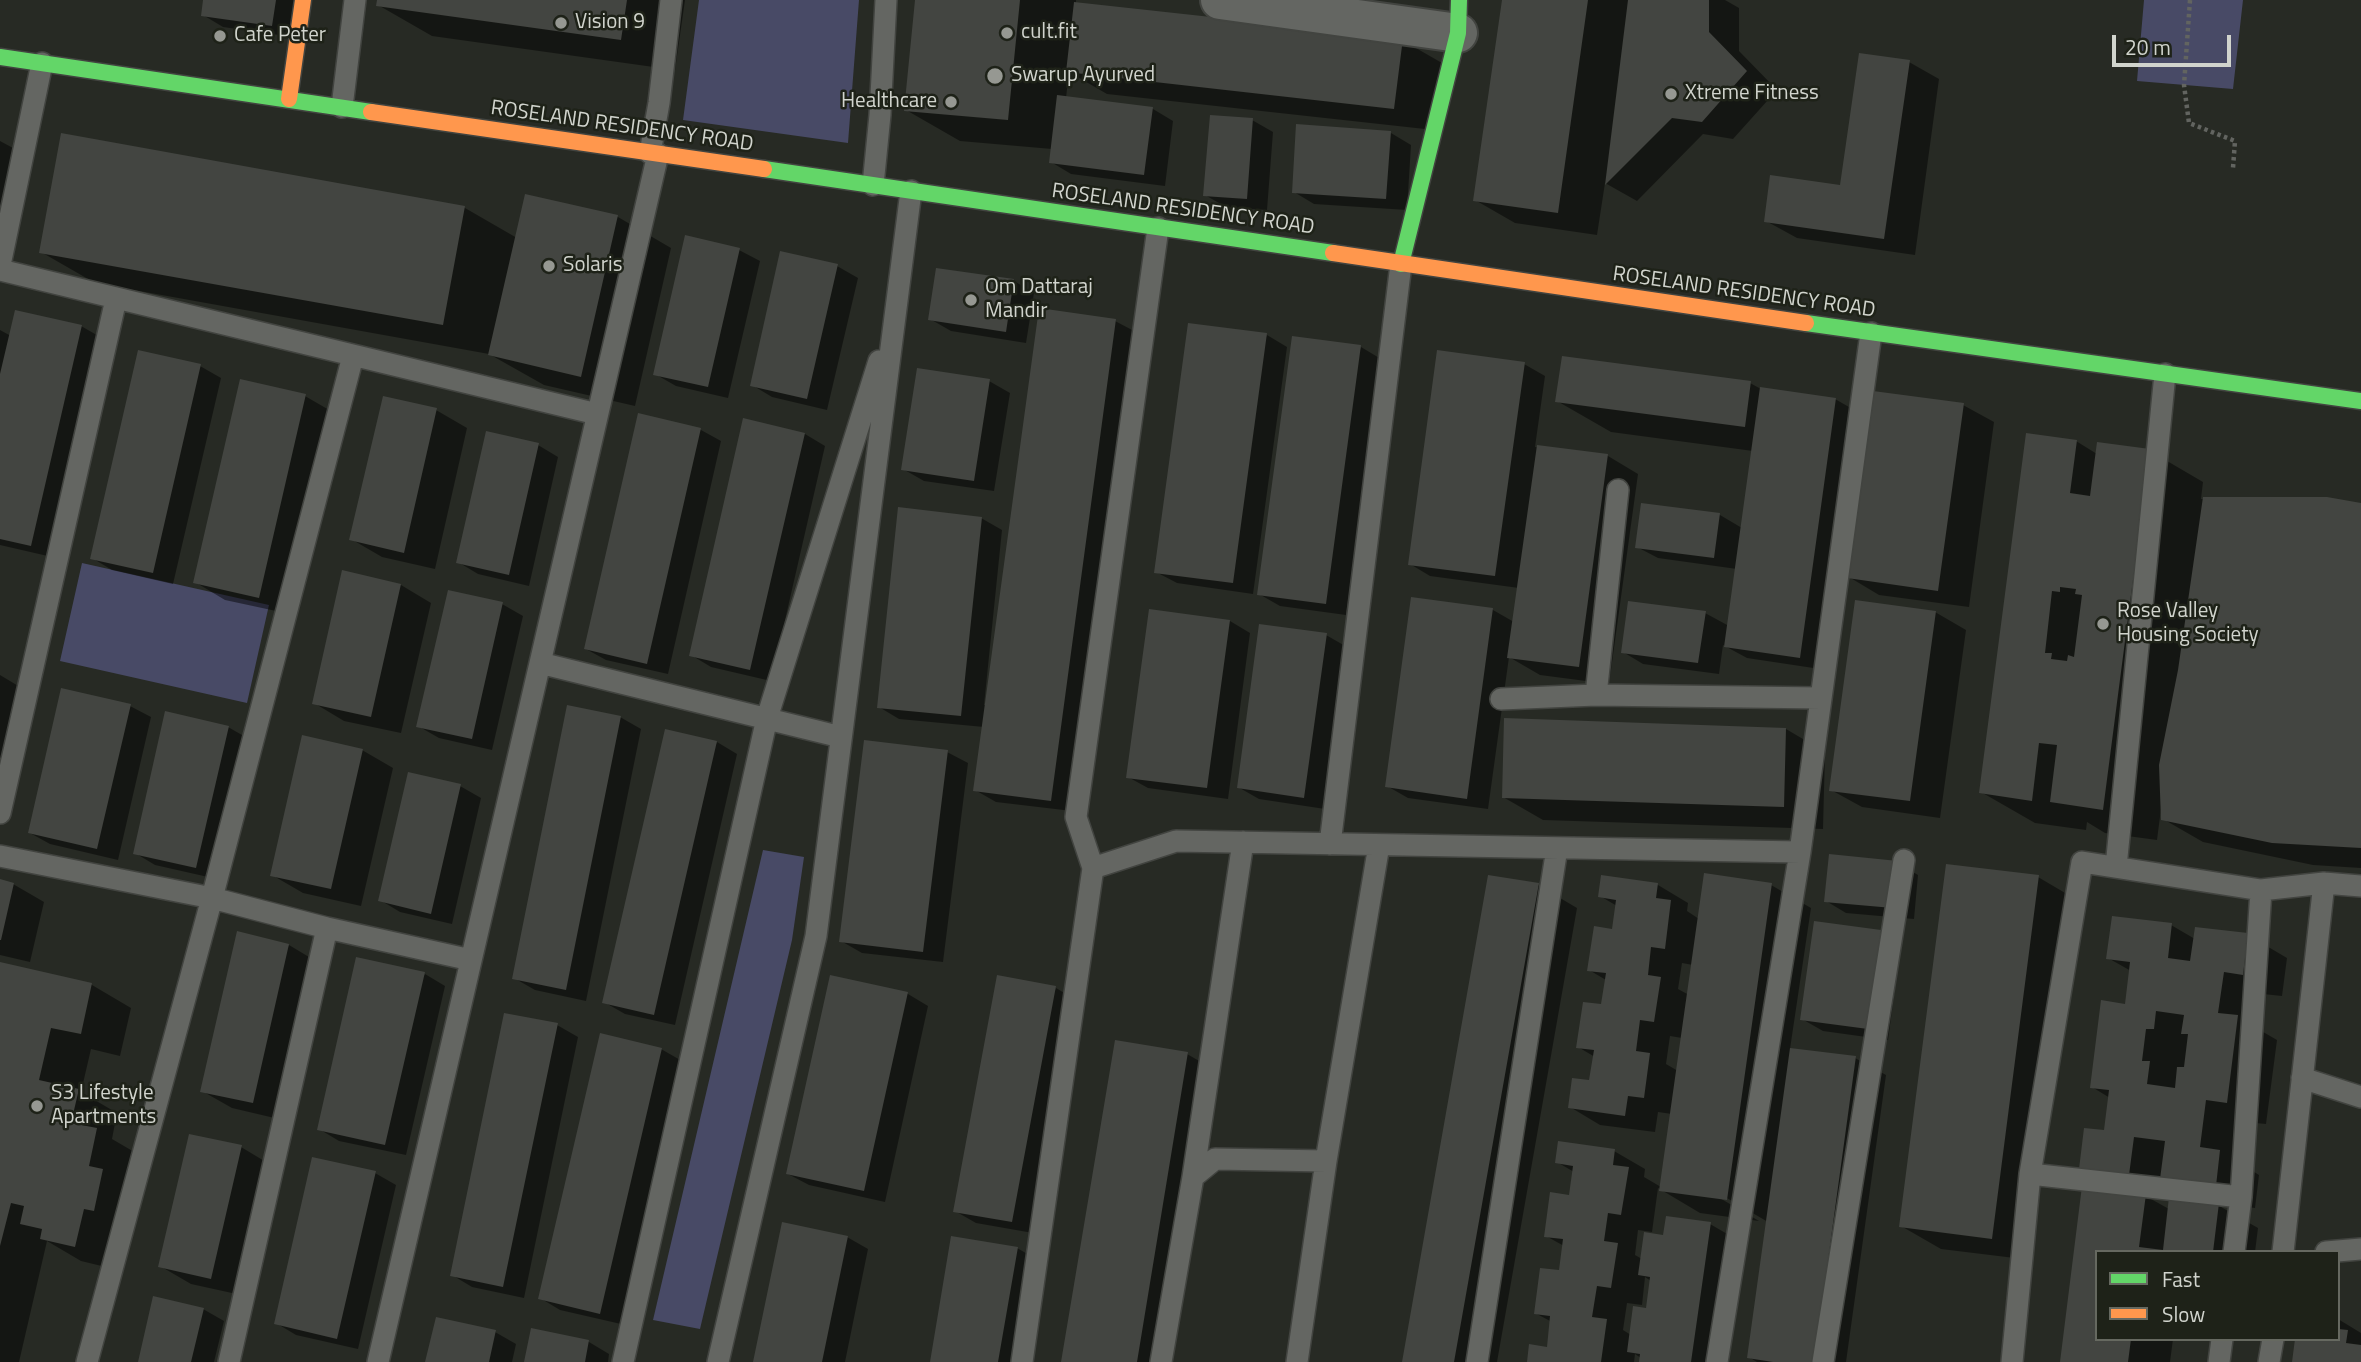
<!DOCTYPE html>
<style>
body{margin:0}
#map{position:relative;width:2361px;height:1362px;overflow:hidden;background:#272a24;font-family:"Titillium Web",sans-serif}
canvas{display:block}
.legend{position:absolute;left:2095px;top:1250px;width:245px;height:91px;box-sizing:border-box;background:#1e2218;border:2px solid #666960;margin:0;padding:9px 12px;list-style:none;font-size:21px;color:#d1d4cd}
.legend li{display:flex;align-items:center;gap:14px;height:35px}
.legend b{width:35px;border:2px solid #666960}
.scale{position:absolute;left:2112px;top:35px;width:119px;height:32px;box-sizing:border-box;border:4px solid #d1d4cd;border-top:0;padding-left:9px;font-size:21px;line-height:24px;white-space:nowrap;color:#d1d4cd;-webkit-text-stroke:5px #1e2218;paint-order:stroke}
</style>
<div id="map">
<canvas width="2361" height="1362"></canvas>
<ul class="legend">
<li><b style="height:9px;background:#63d668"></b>Fast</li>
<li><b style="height:9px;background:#ff974d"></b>Slow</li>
</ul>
<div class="scale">20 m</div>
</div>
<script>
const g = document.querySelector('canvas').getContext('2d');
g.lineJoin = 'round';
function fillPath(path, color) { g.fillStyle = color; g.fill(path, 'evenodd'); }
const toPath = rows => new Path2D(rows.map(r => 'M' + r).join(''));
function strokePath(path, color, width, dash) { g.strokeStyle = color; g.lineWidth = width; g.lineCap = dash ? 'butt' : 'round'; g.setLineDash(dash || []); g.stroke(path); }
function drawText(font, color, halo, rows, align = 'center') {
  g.font = font + ' "Titillium Web",sans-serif'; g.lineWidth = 5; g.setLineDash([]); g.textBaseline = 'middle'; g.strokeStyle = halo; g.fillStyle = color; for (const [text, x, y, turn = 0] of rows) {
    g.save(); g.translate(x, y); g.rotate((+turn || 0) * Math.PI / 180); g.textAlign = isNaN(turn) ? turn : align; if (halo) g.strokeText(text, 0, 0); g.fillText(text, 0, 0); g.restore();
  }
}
fillPath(toPath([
 [699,0,859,0,848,143,683,120],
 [2144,0,2243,0,2233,89,2137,81],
 [82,563,269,605,247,703,60,661],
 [763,850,804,857,792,940,700,1329,653,1320]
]), '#484a66');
fillPath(toPath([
 [205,0,298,0,293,37,223,27,203,15],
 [379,0,685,0,675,70,432,36,378,5],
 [917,0,1076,0,1076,4,1402,40,1442,63,1434,130,1107,94,1069,72,1066,98,1153,109,1173,121,1165,186,1071,174,1051,162,1052,149,960,141,906,110],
 [1503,0,1725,0,1739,8,1739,51,1777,90,1733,139,1703,134,1637,201,1605,183,1597,235,1515,223,1475,200],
 [1909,62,1939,79,1915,255,1797,238,1766,221,1841,187],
 [1252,120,1273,132,1267,210,1226,207,1205,195],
 [1391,133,1411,145,1407,210,1314,204,1294,192],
 [0,141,26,155,0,237],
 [465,208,517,238,618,217,671,248,635,406,544,385,489,354,95,283,41,252],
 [739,250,760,261,728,398,676,386,655,374],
 [837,266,858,278,827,410,772,397,752,385],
 [1014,281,1034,293,1026,343,951,331,930,319],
 [1115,321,1136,332,1072,811,996,802,975,790,984,727,899,719,879,707,981,518,1002,530,984,705,987,705],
 [81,326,102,338,52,557,0,545,0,330,11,336],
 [1267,335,1287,347,1253,594,1177,583,1156,572],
 [1361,347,1381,359,1346,615,1280,606,1259,594],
 [1524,364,1545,376,1535,447,1608,456,1638,474,1609,684,1540,675,1509,657,1488,809,1408,798,1387,786,1412,599,1493,610,1514,622,1519,588,1430,576,1410,564],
 [200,366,221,378,173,584,112,570,92,558],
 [989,381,1010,393,994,491,924,481,903,469],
 [1750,383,1761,389,1835,399,1856,411,1820,669,1747,658,1723,645,1719,674,1643,664,1623,652,1705,613,1729,626,1737,569,1658,558,1637,547,1720,515,1742,528,1753,451,1611,432,1557,401],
 [305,396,336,414,290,614,225,600,195,582],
 [1963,405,1994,422,1969,607,1879,595,1849,577],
 [436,410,467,428,435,569,382,557,351,539],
 [639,416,701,430,721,441,668,674,606,660,586,649],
 [745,420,805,434,825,446,771,681,711,667,691,655],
 [2076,441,2097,454,2150,451,2203,482,2201,499,2327,499,2361,504,2361,868,2313,865,2203,842,2163,819,2161,809,2157,840,2105,833,2087,822,2086,830,2035,823,1981,792],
 [538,445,558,457,529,586,478,574,458,562],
 [344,572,401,585,431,603,401,733,344,721,314,703],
 [502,604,523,616,492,750,439,738,418,726],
 [1935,612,1966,630,1940,818,1862,807,1831,790],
 [1230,621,1250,633,1228,799,1148,788,1128,777],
 [1326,635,1347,647,1325,809,1259,799,1238,787],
 [0,675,20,687,0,773],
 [130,706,151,717,118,860,50,844,30,833],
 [620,717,641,729,586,1001,535,990,514,978],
 [228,727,249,739,217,879,155,865,135,853],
 [1786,729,1825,752,1823,829,1543,820,1503,797],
 [717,742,737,754,675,1025,625,1014,604,1002],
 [362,750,393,768,361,906,303,893,272,875],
 [947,752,968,763,943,962,862,953,841,941],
 [460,786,481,798,452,924,400,912,380,900],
 [1897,863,1918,875,1914,919,1846,913,1826,901],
 [2038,877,2077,900,2031,1260,1941,1249,1901,1226],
 [0,881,13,884,44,902,30,962,0,955],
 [1538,885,1577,908,1497,1362,1404,1362],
 [1658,885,1688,903,1687,911,1699,919,1771,885,1811,908,1790,1049,1855,1058,1886,1075,1846,1362,1757,1362,1749,1357,1768,1222,1720,1194,1718,1197,1759,1221,1700,1213,1658,1188,1652,1232,1638,1230,1635,1255,1642,1259,1665,1237,1710,1224,1741,1242,1724,1362,1641,1362,1641,1358,1635,1354,1634,1362,1528,1362,1548,1349,1552,1322,1535,1313,1560,1272,1564,1246,1546,1236,1570,1197,1574,1172,1557,1162,1614,1151,1645,1169,1644,1177,1661,1187,1672,1114,1658,1112,1655,1132,1600,1125,1570,1107,1591,1082,1595,1057,1578,1047,1603,1006,1606,980,1589,970,1613,931,1617,906,1600,896],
 [1682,963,1693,965,1689,995,1678,989],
 [1670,1036,1682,1038,1678,1071,1666,1064],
 [1645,1277,1651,1281,1647,1310,1631,1335,1623,1330,1627,1303,1642,1305],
 [2171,925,2195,939,2248,935,2287,958,2282,996,2263,994,2258,1029,2277,1040,2266,1124,2245,1122,2240,1163,2259,1175,2255,1208,2214,1203,2258,1228,2255,1252,2097,1252,2097,1339,2173,1339,2170,1362,2062,1362,2105,1132,2110,1098,2092,1087,2127,1006,2131,971,2108,958],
 [2142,1194,2170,1199,2169,1209],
 [1881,932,1901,944,1888,1040,1823,1031,1802,1019],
 [289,945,319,963,283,1120,232,1108,202,1091],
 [0,964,92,985,131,1008,120,1056,91,1049,81,1092,117,1113,112,1139,136,1153,142,1194,133,1232,123,1230,114,1269,81,1261,47,1241,19,1362,0,1362],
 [425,974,445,986,406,1155,339,1141,319,1129],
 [831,977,908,994,928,1006,885,1202,809,1185,788,1174],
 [1056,988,1076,1000,1033,1233,976,1223,955,1211],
 [557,1025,578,1037,524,1298,472,1287,452,1275],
 [661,1049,682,1061,621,1324,560,1310,540,1298],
 [1187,1054,1208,1066,1159,1362,1063,1362],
 [241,1147,271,1165,241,1295,191,1284,160,1266],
 [375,1173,396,1185,358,1349,296,1335,276,1323],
 [847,1237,868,1249,845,1362,754,1362],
 [1017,1248,1038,1260,1020,1362,932,1362],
 [203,1309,224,1321,214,1362,140,1362],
 [2338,1319,2361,1333,2361,1362,2294,1362,2338,1339],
 [532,1330,589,1342,609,1354,608,1362,526,1362],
 [495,1332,516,1344,512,1362,427,1362]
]), '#0007');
fillPath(toPath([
 [203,0,276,0,272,26,201,16],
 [377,0,627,0,621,40,376,6],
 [915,0,1020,0,1008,120,904,111],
 [1502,0,1588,0,1558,213,1473,201],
 [1628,0,1709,0,1709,32,1747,71,1702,122,1672,118,1605,185],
 [1074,2,1403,38,1394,109,1066,72],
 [1859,53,1910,60,1884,239,1764,222,1770,175,1840,185],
 [1057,95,1153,107,1144,175,1049,163],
 [1210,115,1253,118,1247,199,1203,196],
 [1296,124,1391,131,1386,199,1292,193],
 [61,133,465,206,443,325,39,253],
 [525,194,618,215,581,377,488,355],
 [685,235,740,248,708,387,653,375],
 [780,251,838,264,807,399,750,386],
 [936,268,1014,279,1006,332,928,320],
 [1039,308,1116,319,1051,801,973,791],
 [15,310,82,325,31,546,0,539,0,374],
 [1188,323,1267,333,1233,583,1154,573],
 [1292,336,1361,345,1326,604,1257,595],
 [138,350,201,364,153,573,90,559],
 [1437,350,1525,362,1495,576,1408,565],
 [1562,356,1751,381,1745,427,1555,402],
 [917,368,990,379,974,481,901,470],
 [240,379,306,394,259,598,193,583],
 [1760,387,1836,398,1800,658,1724,647],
 [1873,391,1964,403,1938,591,1847,578],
 [383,396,437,408,404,553,349,540],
 [638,413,701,428,647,664,584,649],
 [743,418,805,433,750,670,689,656],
 [486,431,539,443,509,575,456,563],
 [2026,433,2077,440,2070,493,2090,496,2097,442,2150,449,2103,810,2050,802,2057,745,2039,743,2032,801,1979,793],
 [2060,587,2076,589,2075,594,2082,595,2074,657,2068,655,2067,661,2051,659,2052,653,2045,653,2052,591,2060,592],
 [1537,445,1608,454,1579,667,1507,658],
 [2203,497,2327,497,2361,503,2361,848,2272,843,2161,820,2159,765,2178,670],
 [1641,503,1720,513,1714,558,1635,548],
 [898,507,982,517,961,716,877,708],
 [342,570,401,584,371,717,312,704],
 [448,590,503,602,472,739,416,727],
 [1411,597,1493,608,1467,799,1385,787],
 [1855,600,1936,611,1910,801,1829,791],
 [1628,601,1706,611,1698,663,1621,653],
 [1149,609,1230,620,1207,788,1126,778],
 [1259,624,1327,633,1304,798,1237,788],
 [61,688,131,704,97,849,28,833],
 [567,705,621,716,566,990,512,979],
 [165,711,229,726,196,868,133,854],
 [1504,718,1786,728,1784,807,1502,798],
 [665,729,717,741,654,1015,602,1003],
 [302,735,363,749,331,889,270,876],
 [864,740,948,750,923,952,839,942],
 [408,772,461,784,431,914,378,901],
 [1829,854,1898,861,1893,908,1824,902],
 [1946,864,2039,875,1992,1239,1899,1227],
 [1704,873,1772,883,1727,1200,1659,1191],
 [1488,875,1539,883,1454,1362,1402,1362],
 [1601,875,1658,883,1656,898,1671,900,1665,949,1651,947,1648,975,1661,977,1654,1022,1640,1020,1636,1051,1650,1053,1644,1098,1628,1096,1625,1116,1568,1108,1572,1078,1589,1080,1594,1050,1576,1048,1583,1002,1601,1004,1606,973,1587,971,1594,926,1612,929,1616,900,1598,897],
 [0,879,14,883,1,940,0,940],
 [2112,916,2172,923,2168,958,2190,961,2195,927,2248,933,2243,975,2224,972,2218,1013,2238,1015,2227,1103,2206,1100,2200,1147,2220,1150,2216,1186,2160,1179,2165,1141,2134,1137,2129,1175,2079,1169,2084,1128,2104,1130,2109,1090,2090,1088,2101,1000,2125,1004,2130,962,2106,959],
 [2156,1011,2184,1015,2181,1034,2188,1034,2184,1067,2177,1067,2175,1088,2147,1084,2150,1061,2142,1061,2146,1029,2154,1029],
 [1814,921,1881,930,1868,1029,1800,1020],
 [237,931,289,944,253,1103,200,1092],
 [356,957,425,972,385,1145,317,1130],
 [0,962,92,983,81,1034,51,1028,39,1080,79,1089,71,1123,97,1128,89,1166,103,1169,94,1211,84,1209,75,1247,40,1239,42,1229,20,1224,24,1206,11,1203,0,1246],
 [830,975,908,992,864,1191,786,1174],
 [997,975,1056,986,1012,1222,953,1212],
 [504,1013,558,1023,503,1287,450,1276],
 [600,1033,662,1048,600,1314,538,1299],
 [1115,1040,1188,1052,1137,1362,1061,1362],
 [1790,1048,1856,1056,1814,1362,1773,1362,1747,1358],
 [189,1134,242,1145,211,1279,158,1267],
 [1558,1141,1615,1149,1613,1165,1629,1167,1621,1215,1608,1213,1604,1241,1618,1243,1611,1288,1597,1286,1592,1317,1607,1319,1601,1362,1527,1362,1529,1344,1547,1347,1550,1316,1534,1314,1540,1268,1559,1270,1563,1239,1544,1237,1550,1192,1569,1195,1573,1166,1555,1163],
 [312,1157,376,1171,337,1339,274,1324],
 [2082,1186,2146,1194,2139,1247,2163,1250,2169,1197,2219,1203,2213,1252,2097,1252,2097,1339,2131,1339,2128,1362,2060,1362],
 [1666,1216,1711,1222,1691,1362,1639,1362,1640,1354,1627,1352,1633,1306,1646,1308,1650,1277,1638,1275,1644,1232,1663,1235],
 [782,1222,848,1236,822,1362,753,1362],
 [951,1236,1018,1247,998,1362,930,1362],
 [153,1296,204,1308,191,1362,138,1362],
 [436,1317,496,1330,489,1362,425,1362],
 [531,1328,589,1340,585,1362,524,1362],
 [2338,1329,2348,1330,2346,1343,2361,1345,2361,1362,2292,1362,2295,1339,2338,1339]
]), '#434541');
const lane = toPath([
 [342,107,355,0],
 [650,153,659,103,671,0],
 [873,185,880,115,886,0],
 [0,265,42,63],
 [0,270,597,414],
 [540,663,841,737],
 [1596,695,1618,490],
 [1501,699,1596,695,1821,698],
 [0,813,116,299],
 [1330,844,1401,264],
 [0,856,212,898,327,928,471,960],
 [2116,867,2165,374],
 [1093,868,1176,841,1800,852],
 [2261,890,2324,883,2361,886],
 [2302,1078,2361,1097],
 [2030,1174,2241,1197],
 [1193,1177,1215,1159,1326,1161],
 [2283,1252,2324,883],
 [2326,1252,2361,1249],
 [87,1362,212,898,353,356],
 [229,1362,327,928],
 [378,1362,658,154],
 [623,1362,767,718,879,361],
 [718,1362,816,936,911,191],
 [1022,1362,1093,868,1076,817,1158,228],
 [1161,1362,1193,1177,1243,842],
 [1297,1362,1326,1161,1379,845],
 [1477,1362,1557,848],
 [1717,1362,1800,852,1871,333],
 [1823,1362,1904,860],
 [2012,1362,2030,1174,2082,862,2261,890,2241,1197,2234,1252],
 [2219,1362,2222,1339],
 [2269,1362,2273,1339]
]);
const street = toPath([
 [1220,0,1458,33]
]);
const fast = toPath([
 [0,57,371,112],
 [764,169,1333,253],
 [1401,264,1458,33,1459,0],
 [1806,323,2361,401]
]);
const slow = toPath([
 [289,99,303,0],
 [371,112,764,169],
 [1333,253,1806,323]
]);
strokePath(lane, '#424440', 24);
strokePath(street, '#424440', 42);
strokePath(fast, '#424440', 19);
strokePath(slow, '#424440', 19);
strokePath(toPath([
 [2190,0,2184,85,2189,123,2235,141,2233,168]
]), '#626460', 4.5, [3.5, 3.5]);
strokePath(lane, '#646662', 21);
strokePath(street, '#646662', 38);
strokePath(fast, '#63d668', 16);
strokePath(slow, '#ff974d', 16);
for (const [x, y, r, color] of [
 [561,23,7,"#969892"],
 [1007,33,7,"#969892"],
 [220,36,7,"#969892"],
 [995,76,9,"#969892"],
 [1671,94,7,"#969892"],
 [951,102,7,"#969892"],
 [549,266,7,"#969892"],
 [971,300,7,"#969892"],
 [2103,624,7,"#969892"],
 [37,1106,7,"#969892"]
]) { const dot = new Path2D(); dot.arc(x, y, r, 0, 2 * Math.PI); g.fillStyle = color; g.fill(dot); strokePath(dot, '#1e2218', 2.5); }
drawText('21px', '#d1d4cd', '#1e2218', [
 ["Vision 9",575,23],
 ["cult.fit",1021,33],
 ["Cafe Peter",234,36],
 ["Swarup Ayurved",1011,76],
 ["Xtreme Fitness",1685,94],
 ["Healthcare",937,102,"right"],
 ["Solaris",563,266],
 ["Om Dattaraj",985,288],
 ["Mandir",985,312],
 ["Rose Valley",2117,612],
 ["Housing Society",2117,636],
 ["S3 Lifestyle",51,1094],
 ["Apartments",51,1118]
], 'left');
drawText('21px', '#d1d4cd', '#1e2218', [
 ["ROSELAND RESIDENCY ROAD",622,127,8],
 ["ROSELAND RESIDENCY ROAD",1183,210,8],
 ["ROSELAND RESIDENCY ROAD",1744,293,8]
]);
</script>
